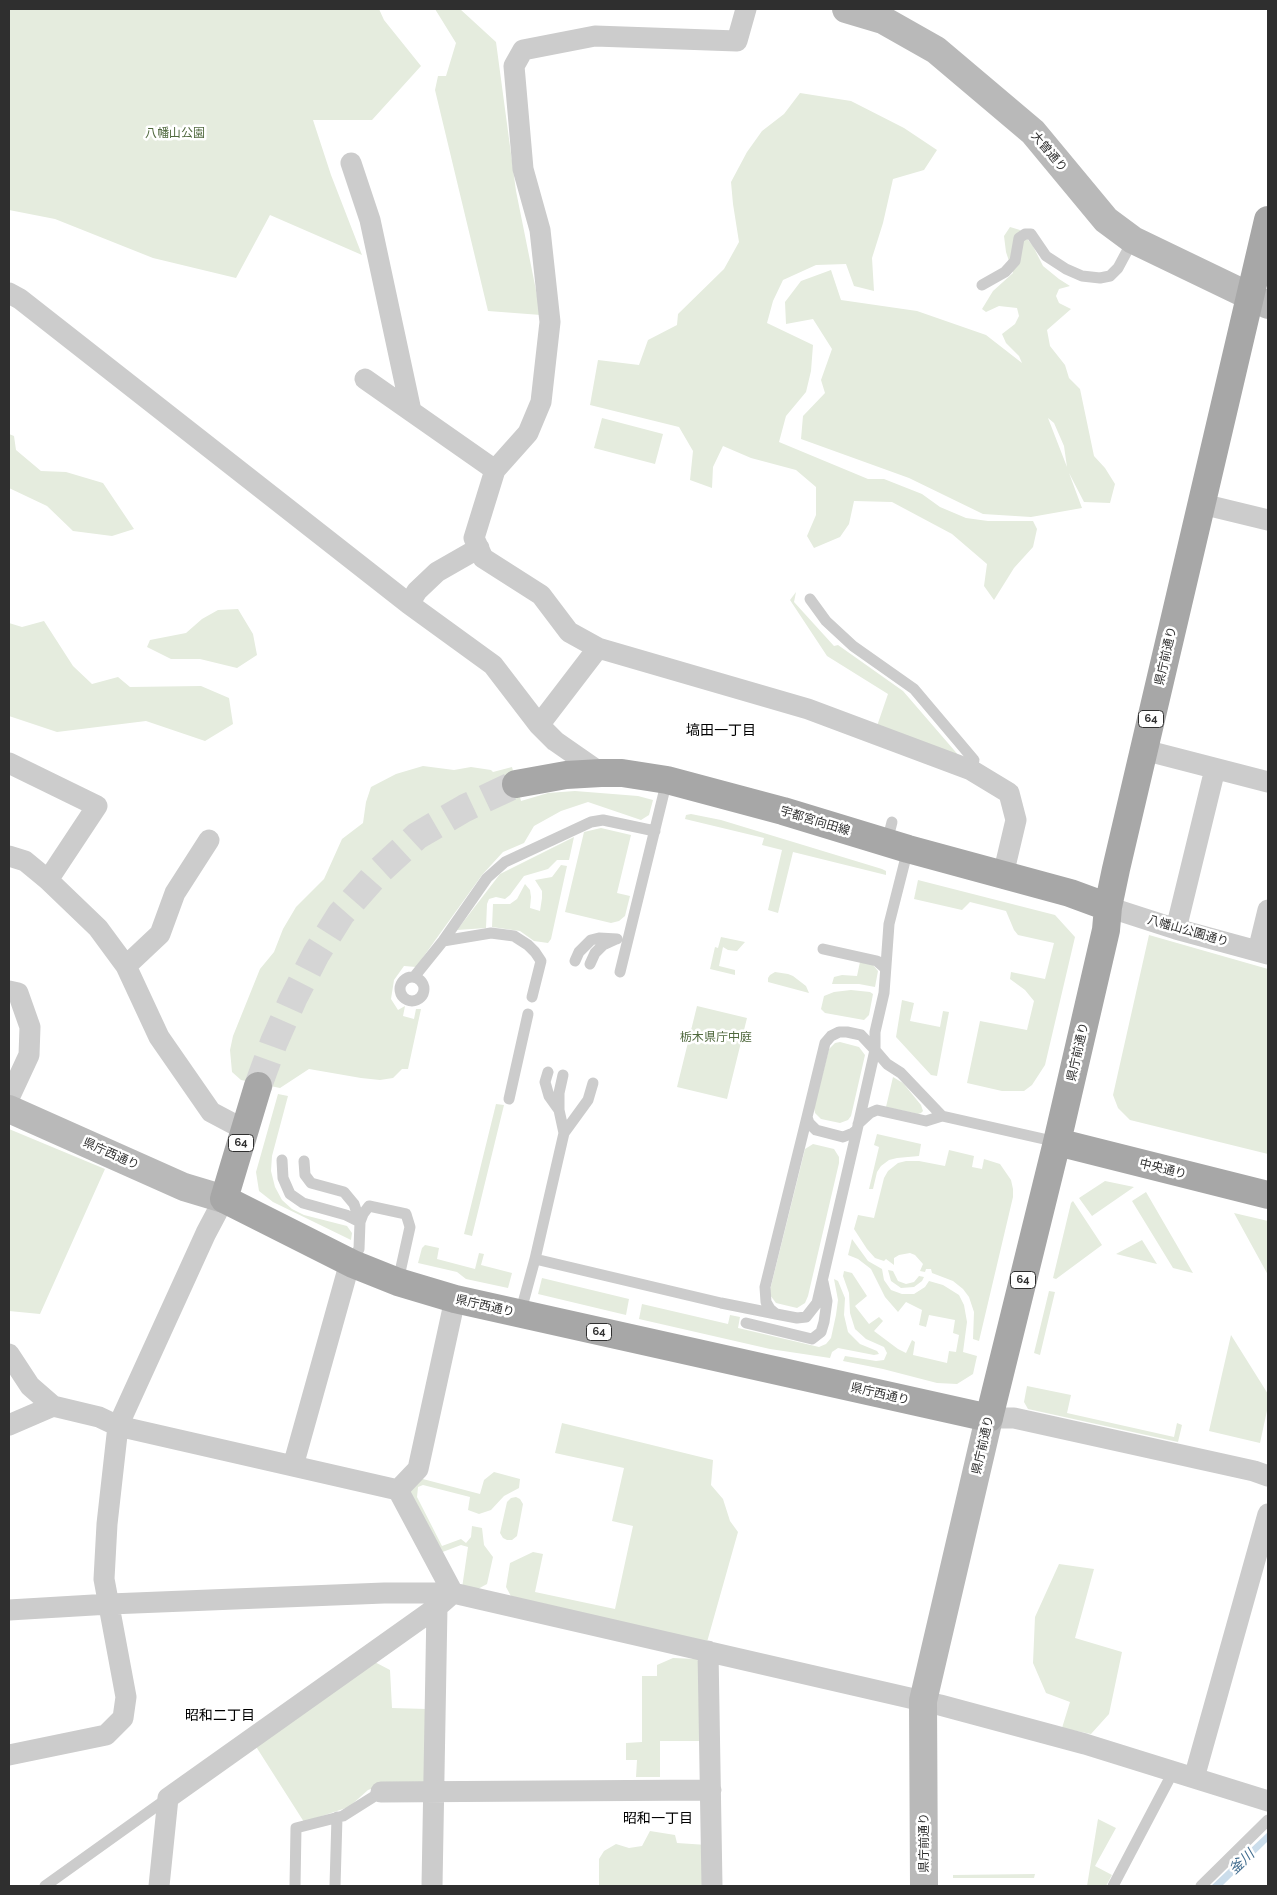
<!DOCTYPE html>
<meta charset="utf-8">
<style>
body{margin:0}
#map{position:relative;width:1277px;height:1895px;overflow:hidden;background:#fff;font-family:Raleway,sans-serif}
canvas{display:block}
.frame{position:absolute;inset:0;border:10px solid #2f2f2f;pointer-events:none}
</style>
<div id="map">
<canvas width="1277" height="1895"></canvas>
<div class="frame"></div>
</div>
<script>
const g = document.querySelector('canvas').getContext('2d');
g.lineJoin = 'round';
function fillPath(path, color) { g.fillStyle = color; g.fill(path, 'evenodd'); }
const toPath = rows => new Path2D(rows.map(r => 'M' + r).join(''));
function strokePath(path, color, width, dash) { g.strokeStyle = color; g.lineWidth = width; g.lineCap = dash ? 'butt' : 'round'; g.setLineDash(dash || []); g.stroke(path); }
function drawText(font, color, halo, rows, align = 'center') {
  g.font = font + ' Raleway,"Noto Sans JP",sans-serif'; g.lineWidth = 5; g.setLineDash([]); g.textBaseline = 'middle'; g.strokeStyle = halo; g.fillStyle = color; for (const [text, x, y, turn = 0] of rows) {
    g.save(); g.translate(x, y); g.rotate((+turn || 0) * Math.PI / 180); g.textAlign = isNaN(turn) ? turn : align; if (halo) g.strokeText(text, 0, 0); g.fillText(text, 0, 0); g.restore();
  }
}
fillPath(toPath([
 [9,9,379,9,384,20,421,66,372,120,313,120,331,175,362,255,270,215,236,278,153,258,55,219,9,210],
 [435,9,460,9,496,42,516,191,541,315,488,311,435,90,438,76,446,76,456,43],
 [800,93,851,101,904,128,937,150,924,170,893,179,883,223,872,258,874,291,854,286,846,264,816,265,783,280,773,301,767,323,813,345,811,371,806,392,786,416,779,442,868,479,884,479,922,494,940,507,966,518,988,521,1033,521,1037,529,1033,547,1014,568,994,600,984,586,987,564,952,534,892,502,854,501,849,524,840,537,814,548,807,536,816,515,816,487,796,470,751,458,723,446,713,467,712,488,690,480,693,451,679,427,590,405,598,360,639,365,648,340,677,325,678,314,724,269,739,242,733,204,731,182,747,152,762,131,784,114],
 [1010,227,1020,230,1033,246,1043,266,1059,279,1070,286,1059,289,1056,296,1059,303,1071,309,1047,330,1050,346,1065,365,1069,378,1080,389,1094,456,1105,468,1115,484,1110,503,1084,502,1069,473,1082,508,1031,517,983,514,909,478,801,439,803,416,825,393,821,380,832,349,813,319,786,324,785,302,801,281,831,270,841,300,917,311,986,335,1022,363,1019,356,1006,343,1002,334,1015,324,1019,316,1017,308,999,306,986,312,982,309,993,291,1013,273,1006,252,1004,236],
 [1048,418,1054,423,1064,446,1067,467],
 [602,418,663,434,655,464,594,448],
 [9,434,14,436,16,450,41,471,66,472,103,483,134,529,112,536,73,531,47,506,9,488],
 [796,592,794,602,834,646,838,645,903,691,960,757,877,726,888,694,827,656,790,600],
 [238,609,253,634,257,655,237,668,200,659,171,659,147,647,150,640,186,633,202,619,218,610],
 [44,621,73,666,92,684,118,677,130,687,201,686,229,698,233,724,205,741,146,721,57,732,9,716,9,623,22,627],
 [423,766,454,770,471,767,491,770,493,772,512,767,521,801,548,793,575,791,638,796,653,800,649,815,641,820,588,802,561,811,534,826,524,843,503,852,482,875,416,967,404,966,394,980,391,999,398,1010,405,1006,403,1016,414,1019,416,1009,421,1009,408,1069,402,1069,393,1078,380,1080,361,1078,309,1069,280,1088,241,1080,232,1072,230,1050,233,1036,260,969,274,952,283,929,296,907,324,879,342,839,363,823,366,802,371,787,396,774],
 [691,814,721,820,882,869,886,871,886,875,793,852,778,913,768,910,782,850,762,845,764,838,685,819,686,815],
 [601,828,631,835,617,893,630,896,625,916,619,921,611,923,565,912,584,832],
 [574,837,569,860,557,860,548,869,524,876,510,895,505,899,496,897,489,899,487,904,486,928,457,930,500,874],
 [561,865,567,866,551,939,548,943,534,941,520,931,492,927,493,904,510,904,517,899,525,884,530,890,531,897,530,908,540,911,542,898,542,891,535,880,552,877],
 [918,880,1055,915,1075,937,1045,1065,1032,1085,1024,1091,1002,1091,967,1083,980,1021,1027,1030,1034,1001,1025,990,1010,979,1011,972,1045,979,1054,943,1018,935,1014,930,1006,911,970,902,962,910,914,899],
 [1149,935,1268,969,1268,1154,1130,1120,1118,1108,1113,1095],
 [721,937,745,942,737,951,728,950,723,947,719,966,735,970,735,975,710,969,715,947,718,948],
 [860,962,873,965,878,971,875,987,859,984,832,984,834,977,842,975,857,976],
 [775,972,788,974,793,976,806,986,809,993,768,982,768,978,770,975],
 [851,990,870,992,873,994,869,1015,864,1020,825,1013,821,1009,824,996,834,992],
 [902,1000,914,1003,910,1021,940,1027,943,1011,949,1012,937,1076,931,1075,896,1037],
 [697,1006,747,1018,727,1099,677,1087],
 [840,1042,859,1047,865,1055,851,1116,848,1120,840,1123,821,1119,815,1113,814,1108,829,1049,835,1043],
 [893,1077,903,1083,921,1105,923,1111,921,1113,918,1114,886,1107],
 [278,1094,288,1096,272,1156,271,1171,275,1187,282,1200,292,1209,304,1215,347,1226,352,1233,351,1240,273,1202,259,1191,256,1172],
 [496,1104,504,1105,472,1236,464,1234],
 [9,1129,105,1169,40,1314,9,1311],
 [877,1134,921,1144,919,1156,897,1158,889,1160,881,1166,877,1172,873,1189,869,1189,879,1147,874,1145],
 [813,1144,834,1149,839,1157,839,1163,808,1296,805,1303,797,1308,776,1303,770,1295,770,1290,805,1149],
 [949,1150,974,1156,972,1167,982,1169,984,1159,1000,1164,1011,1180,1013,1189,1013,1197,979,1341,973,1339,974,1312,969,1297,963,1289,953,1281,932,1273,931,1269,926,1269,925,1272,920,1271,923,1264,915,1255,910,1253,899,1255,894,1258,894,1265,886,1259,884,1261,875,1258,867,1249,854,1229,858,1215,874,1218,884,1178,888,1171,898,1163,906,1161,919,1161,945,1166],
 [1105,1181,1134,1187,1092,1216,1079,1198],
 [1146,1192,1193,1273,1173,1268,1132,1201],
 [1073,1201,1102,1245,1056,1279,1053,1278,1071,1203],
 [1234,1213,1268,1221,1268,1275],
 [852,1239,868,1261,882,1269,884,1280,891,1290,902,1294,914,1294,925,1287,929,1281,943,1285,959,1295,964,1305,967,1322,963,1352,977,1356,973,1374,957,1384,937,1383,883,1369,843,1361,845,1356,876,1361,884,1360,887,1353,884,1347,866,1339,855,1329,850,1313,849,1293,843,1276,844,1271,852,1273,867,1296,855,1306,869,1324,879,1317,883,1321,874,1331,898,1349,906,1353,912,1340,915,1342,913,1355,947,1363,949,1351,956,1352,959,1335,953,1333,955,1320,929,1315,926,1327,919,1325,922,1310,906,1302,898,1312,885,1297,871,1269,858,1259,848,1255],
 [1142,1240,1157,1264,1116,1254],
 [425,1245,439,1248,437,1259,475,1269,479,1253,484,1254,481,1265,512,1273,508,1288,466,1279,457,1272,418,1263,422,1248],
 [888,1270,893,1271,898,1281,906,1284,914,1282,919,1276,924,1277,922,1281,914,1287,901,1288,891,1281],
 [542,1278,629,1299,626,1315,538,1294],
 [834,1279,838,1281,845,1298,844,1315,848,1332,860,1344,877,1351,879,1354,874,1355,838,1348,832,1352,830,1358,770,1349,639,1319,642,1304,728,1324,730,1315,740,1317,738,1328,819,1347,826,1344,831,1338,836,1315,838,1300],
 [1049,1291,1055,1292,1040,1355,1034,1353],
 [1231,1335,1268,1394,1268,1406,1260,1443,1209,1431],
 [1027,1386,1071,1395,1067,1413,1174,1437,1177,1423,1182,1425,1178,1442,1028,1409,1024,1402],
 [562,1423,713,1460,711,1485,723,1499,730,1521,738,1532,707,1642,512,1598,506,1587,510,1563,533,1552,543,1554,535,1592,615,1609,633,1526,612,1521,624,1468,555,1453],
 [494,1472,520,1479,519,1488,504,1496,491,1510,479,1514,468,1510,470,1497,423,1485,418,1487,417,1497,442,1546,461,1539,466,1543,471,1537,472,1526,482,1528,484,1545,493,1557,487,1584,476,1590,462,1588,468,1547,461,1545,440,1553,410,1495,413,1483,419,1478,480,1494,484,1480],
 [516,1497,520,1499,523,1504,517,1536,512,1540,507,1540,503,1538,500,1533,507,1502,511,1498],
 [1059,1564,1094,1569,1075,1638,1122,1652,1109,1714,1091,1734,1062,1728,1070,1702,1046,1693,1033,1663,1035,1617],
 [673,1658,697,1659,704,1672,704,1741,660,1741,660,1777,636,1777,637,1760,626,1760,626,1743,642,1742,642,1676,657,1676,657,1665],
 [369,1659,390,1670,392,1708,427,1709,427,1779,423,1782,389,1782,368,1790,349,1807,304,1822,255,1745],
 [1098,1819,1116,1828,1095,1866,1112,1875,1106,1886,1087,1886],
 [650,1831,675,1835,677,1843,707,1845,708,1886,599,1886,599,1859,604,1851,616,1844,629,1848,642,1846],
 [1035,1874,1034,1878,953,1878,953,1875]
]), '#e5ecde');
fillPath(toPath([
 [1268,1832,1268,1841,1222,1886,1211,1886]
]), '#cbddeb');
strokePath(toPath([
 [258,1086,274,1042,293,999,316,954,341,914,378,872,417,836,465,808,516,784]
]), '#d5d5d5', 28, [28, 14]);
strokePath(toPath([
 [982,285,1005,272,1015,261,1019,238,1025,234,1031,234,1046,256,1066,269,1082,276,1100,278,1110,276,1118,268,1133,240],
 [810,599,826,621,853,646,914,689,974,760,971,770],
 [887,842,892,822],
 [908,849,889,924,884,993,875,1032,875,1050,857,1130,853,1133,843,1137,816,1130,809,1123,807,1117,825,1043,831,1036,839,1032,847,1032,861,1035,875,1050,887,1064,901,1073,942,1116,1057,1142],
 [443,941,491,933,514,936,528,945,535,952,541,961,532,997],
 [823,949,877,961,885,968],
 [575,961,579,952,591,940,599,938,617,939],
 [590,964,595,953,603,945,616,939],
 [620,972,667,780],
 '400 989a12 12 0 1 1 24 0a12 12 0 1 1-24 0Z',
 [414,977,443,941,487,878,505,862,591,822,603,820,655,831],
 [548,1072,545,1082,549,1096,559,1110],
 [509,1099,528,1014],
 [807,1117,765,1287,766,1302,770,1309,776,1314,797,1318,806,1317,817,1303,857,1130],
 [858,1124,870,1113,877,1110,926,1121,942,1116],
 [564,1133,588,1100,593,1083],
 [282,1160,283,1178,290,1194,303,1203,346,1215,360,1222,359,1249,350,1262],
 [304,1161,305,1175,311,1183,344,1192,354,1204,360,1222],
 [360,1222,363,1214,369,1206,406,1214,410,1227,398,1281],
 [535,1259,564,1133,559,1110,559,1093,563,1075],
 [520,1314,535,1259,721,1303,776,1314],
 [746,1323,812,1339,821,1332,824,1322,827,1301,823,1282],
 [45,1886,168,1798],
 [295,1886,296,1828,343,1816,381,1792],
 [335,1886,337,1817],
 [1113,1886,1173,1772],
 [1201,1886,1268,1820]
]), '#ccc', 11);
strokePath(toPath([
 [351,163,370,220,411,411],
 [9,293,20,299,409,604,493,665,539,725,555,741,601,773],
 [365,379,495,470,474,538,483,558,541,595,569,632,598,648],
 [495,470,528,433,541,402,550,322,540,230,523,169,514,66,523,50,595,36,737,41,746,9],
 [1202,504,1268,520],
 [409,604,417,591,437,572,479,548],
 [539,725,598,648,808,709,971,770,1009,793,1016,820,1003,875],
 [1144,750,1268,782],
 [9,763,97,806,48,880],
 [9,856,25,861,48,880,98,928,126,966,159,1037,211,1112,245,1130],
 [1108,907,1176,929,1268,954],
 [1176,929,1215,769],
 [1258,951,1268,910],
 [126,966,160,934,175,893,209,840],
 [9,991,18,993,30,1027,29,1055,9,1098],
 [9,1354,30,1386,53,1406],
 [989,1418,1014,1418,1254,1471,1268,1476],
 [9,1425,53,1406,99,1417,118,1426,398,1490],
 [293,1466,350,1262],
 [9,1610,110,1604,384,1593,453,1593,940,1705,1085,1744,1268,1801],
 [708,1651,712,1886],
 [9,1755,106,1735,123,1718,126,1697,104,1579,107,1524,118,1426,206,1233,224,1199],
 [1194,1778,1268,1514],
 [381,1792,711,1790],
 [159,1886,168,1798,437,1607],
 [432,1886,437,1607,453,1593,398,1490,418,1469,455,1299]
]), '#ccc', 21);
strokePath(toPath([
 [846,9,883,20,936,50,1033,132,1106,220,1133,240,1268,305],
 [9,1109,184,1187,224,1199],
 [924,1886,923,1701,989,1418]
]), '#b9b9b9', 28);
strokePath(toPath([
 [516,784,566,775,601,773,622,773,667,780,783,811,908,849,1070,893,1108,907],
 [258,1086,224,1199,353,1264,398,1282,455,1299,989,1418,1057,1142,1106,930,1108,907,1116,869,1268,220],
 [1057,1142,1268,1195]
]), '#a7a7a7', 28);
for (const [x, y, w] of [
 [1151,719,25],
 [241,1143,25],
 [1023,1280,25],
 [599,1332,25]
]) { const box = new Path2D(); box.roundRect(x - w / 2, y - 8.5, w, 17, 4); g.fillStyle = '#fff'; g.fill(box); strokePath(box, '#2f2f2f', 1); }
drawText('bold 11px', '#2f2f2f', null, [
 ["64",1151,719],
 ["64",241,1143],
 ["64",1023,1280],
 ["64",599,1332]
]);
drawText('12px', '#50693e', '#fff', [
 ["八幡山公園",175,133],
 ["栃木県庁中庭",716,1037]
]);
drawText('12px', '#2f2f2f', '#fff', [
 ["大曽通り",1049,152,50],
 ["県庁前通り",1166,656,-77],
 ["宇都宮向田線",815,821,17],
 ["八幡山公園通り",1188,931,16],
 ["県庁前通り",1078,1052,-77],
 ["県庁西通り",111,1154,24],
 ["中央通り",1163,1169,14],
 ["県庁西通り",485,1306,13],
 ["県庁西通り",880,1394,13],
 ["県庁前通り",983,1445,-77],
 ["県庁前通り",924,1843,-90]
]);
drawText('14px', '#000', '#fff', [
 ["塙田一丁目",721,731],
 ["昭和二丁目",220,1716],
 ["昭和一丁目",658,1819]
]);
drawText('italic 14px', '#406c8e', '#fff', [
 ["釜川",1242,1862,-44]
]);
</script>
